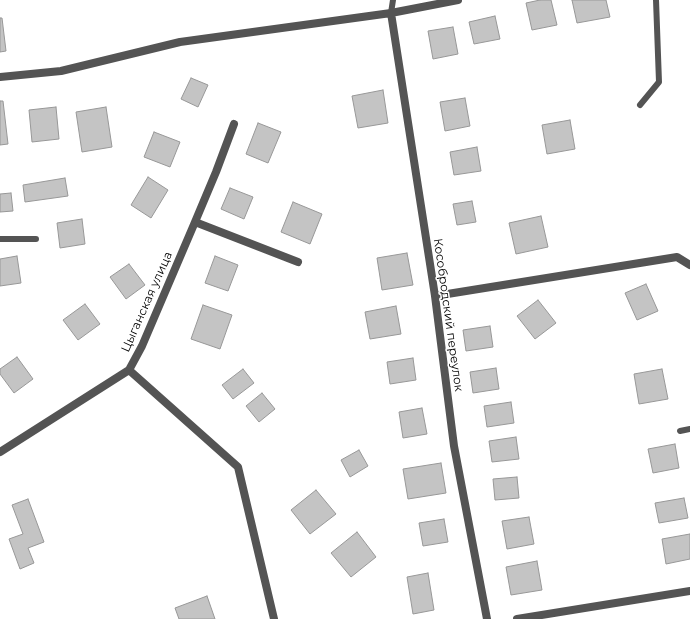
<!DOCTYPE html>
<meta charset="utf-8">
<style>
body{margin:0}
canvas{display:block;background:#fff}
</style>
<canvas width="690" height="619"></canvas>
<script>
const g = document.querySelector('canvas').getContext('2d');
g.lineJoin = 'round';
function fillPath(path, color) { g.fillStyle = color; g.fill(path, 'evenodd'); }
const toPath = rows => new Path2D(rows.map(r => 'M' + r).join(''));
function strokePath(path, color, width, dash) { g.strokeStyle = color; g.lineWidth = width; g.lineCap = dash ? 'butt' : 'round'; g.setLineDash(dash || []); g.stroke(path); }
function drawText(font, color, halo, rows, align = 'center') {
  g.font = font + ' Montserrat,sans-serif'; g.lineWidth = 3; g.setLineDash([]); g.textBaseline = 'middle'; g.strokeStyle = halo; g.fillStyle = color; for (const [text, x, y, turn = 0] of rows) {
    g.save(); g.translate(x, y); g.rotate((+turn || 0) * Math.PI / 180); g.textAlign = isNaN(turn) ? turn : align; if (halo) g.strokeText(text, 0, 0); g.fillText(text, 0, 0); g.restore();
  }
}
const building = toPath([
 [540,0,551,0,557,25,532,30,526,3,540,0],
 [572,0,606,0,610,17,577,23,572,0],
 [495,16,500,39,474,44,469,22,495,16],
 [0,18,2,18,6,51,0,52,0,18],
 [453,27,458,54,433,59,428,31,453,27],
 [191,78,208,85,198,107,181,99,191,78],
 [383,90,388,123,358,128,352,96,383,90],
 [465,98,470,126,445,131,440,102,465,98],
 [0,101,3,101,8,144,0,145,0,101],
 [56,107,59,139,32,142,29,110,56,107],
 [106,107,112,147,82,152,76,112,106,107],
 [570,120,575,149,547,154,542,125,570,120],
 [258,123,281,132,268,163,246,154,258,123],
 [154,132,180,142,170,167,144,157,154,132],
 [477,147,481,171,454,175,450,152,477,147],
 [148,177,168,190,151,218,131,205,148,177],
 [65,178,68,196,25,202,23,185,65,178],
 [230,188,253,197,244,219,221,209,230,188],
 [11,193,13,211,0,212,0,194,11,193],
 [472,201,476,222,457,225,453,204,472,201],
 [293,202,322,214,310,244,281,232,293,202],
 [541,216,548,247,516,254,509,223,541,216],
 [82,219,85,244,60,248,57,223,82,219],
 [407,253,413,285,382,290,377,258,407,253],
 [17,256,21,283,0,286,0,259,17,256],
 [215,256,238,265,228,291,205,283,215,256],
 [129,264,145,285,126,299,110,277,129,264],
 [646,284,658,311,637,320,625,293,646,284],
 [538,300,556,323,535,339,517,316,538,300],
 [85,304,100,324,78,340,63,320,85,304],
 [203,305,232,315,220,349,191,339,203,305],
 [396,306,401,334,370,339,365,312,396,306],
 [490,326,493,347,466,351,463,330,490,326],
 [17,357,33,379,14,393,0,374,0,369,17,357],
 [413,358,416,380,390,384,387,362,413,358],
 [496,368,499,389,473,393,470,372,496,368],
 [243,369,254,383,233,399,222,385,243,369],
 [662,369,668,399,639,404,634,374,662,369],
 [262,393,275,409,259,422,246,406,262,393],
 [511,402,514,423,487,427,484,406,511,402],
 [422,408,427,434,403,438,399,412,422,408],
 [516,437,519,459,492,462,489,441,516,437],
 [675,444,679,468,653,473,648,449,675,444],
 [359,450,368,466,350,477,341,460,359,450],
 [441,463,446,493,408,499,403,469,441,463],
 [517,477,519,498,495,500,493,479,517,477],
 [316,490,336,514,310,534,291,510,316,490],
 [684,498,688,518,659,523,655,503,684,498],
 [28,499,44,542,28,548,34,563,20,569,9,539,23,534,12,505,28,499],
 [529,517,534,544,507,549,502,521,529,517],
 [444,519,448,542,423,546,419,523,444,519],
 [357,532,376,557,351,577,331,553,357,532],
 [690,534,690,559,666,564,662,539,690,534],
 [537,561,542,590,511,595,506,567,537,561],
 [428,573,434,610,413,614,407,577,428,573],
 [207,596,215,619,179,619,175,608,207,596]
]);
fillPath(building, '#c4c4c4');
strokePath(building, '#989898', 1);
strokePath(toPath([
 [391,13,393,0],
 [640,105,659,82,656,0],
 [0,239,36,239],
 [680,431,690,429]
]), '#545454', 6);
strokePath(toPath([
 [391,13,435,296,454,446,487,619],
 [0,77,61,71,180,42,391,13,458,0],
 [195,222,298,262],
 [435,296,677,257,690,265],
 [129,370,238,467,274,619],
 [0,452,129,370,142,346,195,222,216,172,234,124],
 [517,619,690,591]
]), '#545454', 8);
drawText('12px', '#000', '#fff', [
 ["Цыганская улица",147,302,-66],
 ["Кособродский переулок",448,315,82]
]);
</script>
